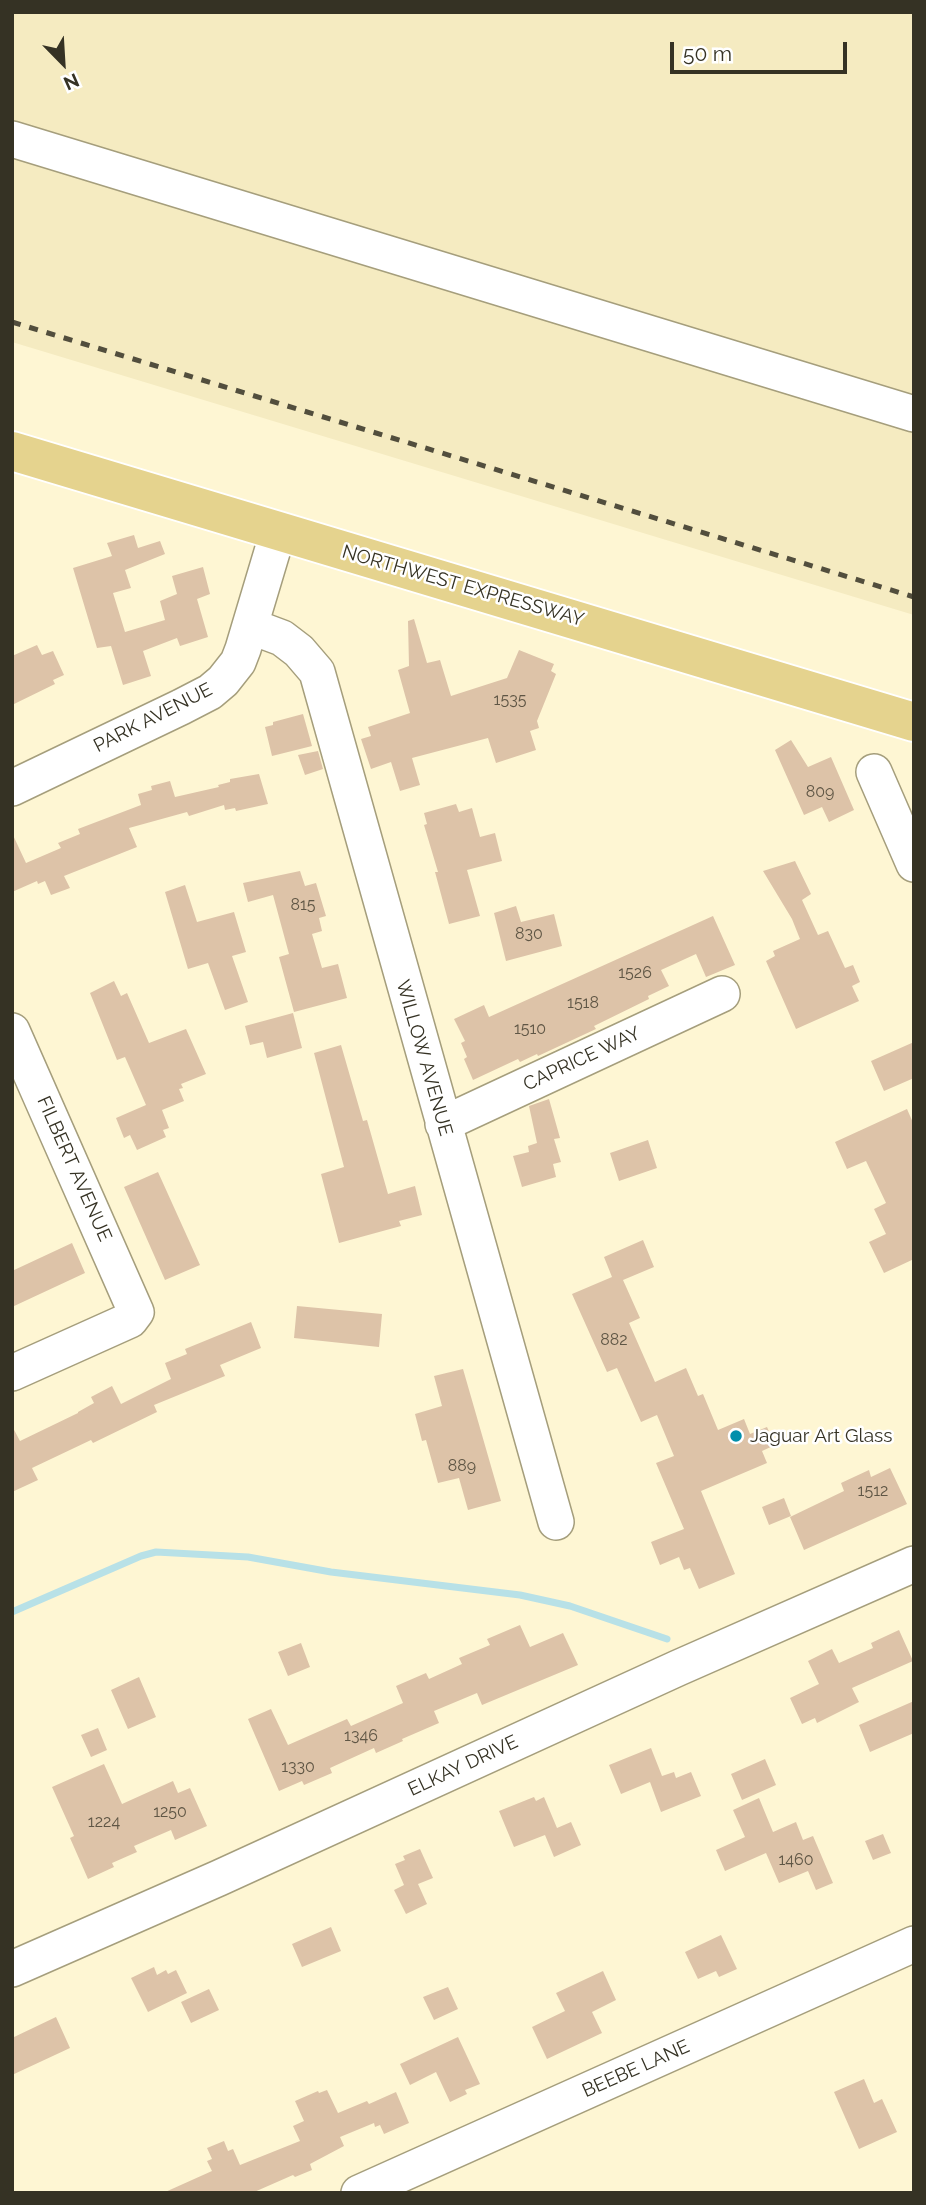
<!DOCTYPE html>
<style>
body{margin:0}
#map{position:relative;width:926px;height:2205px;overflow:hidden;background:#fef6d3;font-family:Raleway,sans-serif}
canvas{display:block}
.frame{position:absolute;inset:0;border:14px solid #353224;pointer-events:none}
.north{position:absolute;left:28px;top:28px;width:70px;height:70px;-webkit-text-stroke:5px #fff;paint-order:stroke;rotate:156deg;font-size:19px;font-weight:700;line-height:28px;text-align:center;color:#353224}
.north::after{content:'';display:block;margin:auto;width:24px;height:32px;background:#353224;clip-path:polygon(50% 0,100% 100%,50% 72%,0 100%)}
.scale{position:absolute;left:670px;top:42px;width:177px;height:32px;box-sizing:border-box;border:4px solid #353224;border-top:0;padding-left:9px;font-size:21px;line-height:24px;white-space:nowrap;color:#353224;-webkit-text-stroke:5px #fff;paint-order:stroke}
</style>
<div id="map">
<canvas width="926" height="2205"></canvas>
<div class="frame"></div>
<div class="north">N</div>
<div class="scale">50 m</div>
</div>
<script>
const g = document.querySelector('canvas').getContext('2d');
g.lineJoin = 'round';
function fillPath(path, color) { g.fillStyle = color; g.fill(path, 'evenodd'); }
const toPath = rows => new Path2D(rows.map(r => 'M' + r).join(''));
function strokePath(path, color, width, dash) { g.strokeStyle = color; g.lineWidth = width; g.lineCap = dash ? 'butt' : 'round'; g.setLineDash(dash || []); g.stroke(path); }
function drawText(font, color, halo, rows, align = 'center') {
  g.font = font + ' Raleway,sans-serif'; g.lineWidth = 5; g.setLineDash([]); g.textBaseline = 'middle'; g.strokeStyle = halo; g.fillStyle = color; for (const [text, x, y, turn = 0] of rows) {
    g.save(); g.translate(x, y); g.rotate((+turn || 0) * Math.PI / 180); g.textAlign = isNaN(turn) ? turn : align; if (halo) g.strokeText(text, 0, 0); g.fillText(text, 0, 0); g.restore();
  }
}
fillPath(toPath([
 [12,12,914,12,914,615,12,342]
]), '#f5ebc1');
strokePath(toPath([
 [12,1612,141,1556,156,1552,248,1557,331,1572,520,1595,570,1606,667,1639]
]), '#b8e1e7', 7);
fillPath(toPath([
 [134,535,138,548,160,541,165,554,125,570,131,588,113,593,125,632,165,620,160,601,177,594,172,576,203,567,210,594,197,599,208,637,180,646,177,638,143,651,151,676,123,685,111,646,97,648,73,568,112,556,107,543],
 [414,619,427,663,440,660,451,696,507,678,519,650,554,664,551,671,556,674,537,721,539,728,530,731,536,750,496,763,488,738,412,758,420,785,400,791,391,762,371,769,361,739,371,736,368,727,410,713,398,670,409,666,408,621],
 [37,645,42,655,53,651,64,675,53,680,55,684,12,705,12,656],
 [303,714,312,746,272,756,265,727,273,725,273,722],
 [791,740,808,767,831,757,854,810,829,822,822,807,804,815,775,750],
 [318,751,323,769,305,775,298,755],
 [259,774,268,804,236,811,235,808,225,810,224,805,189,816,187,812,129,828,137,847,64,876,70,888,51,895,45,881,38,884,37,881,12,892,12,833,26,863,61,848,58,843,80,834,78,829,141,805,138,794,152,790,151,786,170,781,175,797,219,787,218,785,230,782,230,779],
 [456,804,459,812,472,808,480,837,495,833,502,861,467,870,480,916,449,924,435,872,438,872,424,825,427,824,424,813],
 [795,861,811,894,802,900,818,935,828,931,845,968,853,965,860,982,852,986,859,1001,796,1029,766,961,775,956,773,951,800,939,792,919,763,871],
 [300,871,305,886,316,883,326,916,319,918,322,931,312,934,322,968,338,964,347,998,294,1012,279,957,289,954,273,895,248,902,243,883],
 [185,885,197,922,234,912,246,952,232,956,248,1002,225,1010,208,963,188,969,165,892],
 [516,906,521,922,554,914,562,946,506,961,494,913],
 [713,916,735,965,706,977,696,954,661,970,669,986,648,996,649,999,594,1026,596,1029,538,1056,537,1054,520,1062,518,1059,473,1080,464,1059,467,1057,461,1043,465,1041,454,1019,484,1005,489,1017],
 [114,981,121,996,127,993,149,1043,186,1029,206,1074,181,1084,183,1088,179,1089,184,1101,162,1110,169,1128,163,1130,166,1137,137,1150,130,1135,124,1138,116,1118,146,1105,125,1057,117,1060,90,993],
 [293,1013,302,1048,267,1058,263,1042,250,1045,245,1026],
 [914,1042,914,1078,884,1091,871,1061],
 [341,1045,363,1121,367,1120,388,1194,415,1186,422,1215,399,1221,401,1226,339,1243,321,1174,344,1167,314,1053],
 [549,1099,560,1138,554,1139,561,1162,553,1164,556,1177,522,1187,513,1156,529,1152,528,1146,537,1143,529,1106],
 [907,1109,914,1125,914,1259,884,1273,869,1242,886,1234,874,1209,886,1203,866,1161,847,1169,835,1142],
 [648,1140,657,1168,619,1181,610,1153],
 [158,1172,200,1265,165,1280,124,1187],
 [643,1240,654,1267,623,1280,640,1318,629,1323,655,1382,686,1368,698,1396,703,1394,718,1430,744,1419,750,1434,767,1427,775,1445,762,1451,767,1463,701,1491,735,1574,699,1589,690,1568,684,1570,679,1557,660,1565,651,1542,684,1529,656,1463,674,1456,657,1415,641,1422,617,1368,607,1372,572,1294,612,1277,604,1257],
 [72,1243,85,1273,12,1307,12,1271],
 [297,1306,382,1314,379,1347,294,1338],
 [251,1322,261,1348,220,1365,225,1376,154,1405,157,1412,93,1443,91,1440,32,1468,38,1480,12,1492,12,1426,20,1441,78,1413,78,1412,94,1403,91,1397,112,1386,121,1404,171,1379,165,1363,187,1354,185,1349],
 [463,1369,501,1501,468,1510,459,1478,438,1483,426,1440,422,1441,415,1414,442,1406,434,1376],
 [890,1468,907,1504,804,1550,790,1517,844,1491,841,1483,869,1470,871,1477],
 [784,1498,791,1516,769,1525,762,1507],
 [520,1625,530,1647,563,1633,578,1665,482,1705,477,1693,434,1711,439,1723,402,1739,403,1741,376,1753,374,1748,330,1768,332,1773,304,1785,302,1781,279,1791,248,1719,271,1709,288,1745,347,1719,351,1726,403,1703,396,1686,426,1673,429,1679,462,1664,459,1658,490,1645,487,1639],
 [899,1630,913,1661,852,1688,859,1702,817,1723,815,1718,802,1724,790,1698,819,1684,808,1661,832,1649,839,1663,873,1648,871,1643],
 [301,1643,310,1667,288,1676,278,1652],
 [139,1677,156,1717,128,1729,111,1690],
 [914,1701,914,1733,870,1752,859,1725],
 [98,1728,107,1750,91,1757,81,1735],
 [651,1748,662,1776,674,1772,676,1778,691,1772,701,1796,661,1812,650,1782,621,1794,609,1765],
 [765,1759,776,1785,742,1800,731,1774],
 [104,1764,122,1804,173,1781,178,1793,190,1788,207,1826,175,1840,171,1830,134,1846,137,1852,112,1863,114,1867,88,1879,70,1838,74,1836,52,1787],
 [534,1797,536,1801,544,1797,557,1828,571,1822,581,1845,554,1857,545,1835,514,1847,499,1811],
 [759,1798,773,1832,796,1822,803,1840,813,1836,833,1883,816,1890,808,1871,779,1883,766,1853,725,1871,716,1850,745,1837,733,1810],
 [883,1834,891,1853,873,1860,865,1841],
 [420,1849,433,1878,418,1884,427,1904,406,1914,394,1890,404,1885,395,1864,405,1860,403,1856],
 [331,1927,341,1951,302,1967,292,1944],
 [721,1935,737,1969,719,1977,716,1971,698,1979,685,1952],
 [154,1967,157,1975,166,1970,168,1974,176,1970,187,1993,148,2012,131,1978],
 [603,1971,616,2000,592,2012,602,2033,547,2059,532,2027,565,2011,556,1993],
 [448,1987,458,2009,434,2020,423,1997],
 [209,1989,219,2010,191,2023,181,2002],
 [56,2017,70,2048,12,2075,12,2038],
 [458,2037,480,2084,465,2090,467,2094,450,2102,436,2072,410,2085,400,2064],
 [864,2079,874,2103,882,2099,897,2132,859,2149,834,2092],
 [327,2090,338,2113,367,2101,369,2104,396,2092,409,2123,384,2134,380,2125,375,2127,374,2123,340,2137,344,2146,310,2164,312,2170,295,2177,293,2175,252,2193,163,2193,212,2171,207,2161,212,2159,207,2148,224,2141,228,2151,233,2149,240,2165,300,2141,293,2126,304,2121,295,2101,318,2091,319,2093]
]), '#ddc3a8');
const minor = toPath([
 [12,139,914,414],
 [250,626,282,638,299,651,317,672,556,1522],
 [874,772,914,864],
 [12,788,181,707,210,692,223,681,238,662,243,649,278,532],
 [12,1031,136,1312,130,1320,12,1373],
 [443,1124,722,994],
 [12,1969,219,1878,678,1668,914,1564],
 [359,2193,914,1944]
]);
const major = toPath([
 [12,451,914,722]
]);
strokePath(minor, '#a59e7c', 38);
strokePath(major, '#fff', 42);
strokePath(minor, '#fff', 35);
strokePath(major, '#e5d38e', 38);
strokePath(toPath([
 [12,322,914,597]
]), '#524e3d', 5, [9, 9]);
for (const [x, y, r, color] of [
 [736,1436,7,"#008fab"]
]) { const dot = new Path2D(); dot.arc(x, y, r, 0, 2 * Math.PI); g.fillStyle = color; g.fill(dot); strokePath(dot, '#fff', 2.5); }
drawText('16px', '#5f5645', null, [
 ["1535",510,700],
 ["809",820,792],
 ["815",303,905],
 ["830",529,934],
 ["1526",635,973],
 ["1518",583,1003],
 ["1510",530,1029],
 ["882",614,1340],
 ["889",462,1466],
 ["1512",873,1491],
 ["1346",361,1736],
 ["1330",298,1767],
 ["1250",170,1812],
 ["1224",104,1822],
 ["1460",796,1860]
]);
drawText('19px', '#353224', '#fff', [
 ["NORTHWEST EXPRESSWAY",463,586,16],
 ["PARK AVENUE",153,718,-27],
 ["WILLOW AVENUE",424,1058,74],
 ["CAPRICE WAY",582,1059,-25],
 ["FILBERT AVENUE",74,1169,66],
 ["ELKAY DRIVE",463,1766,-25],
 ["BEEBE LANE",636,2069,-24]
]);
drawText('19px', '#353224', '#fff', [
 ["Jaguar Art Glass",750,1436]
], 'left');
</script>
